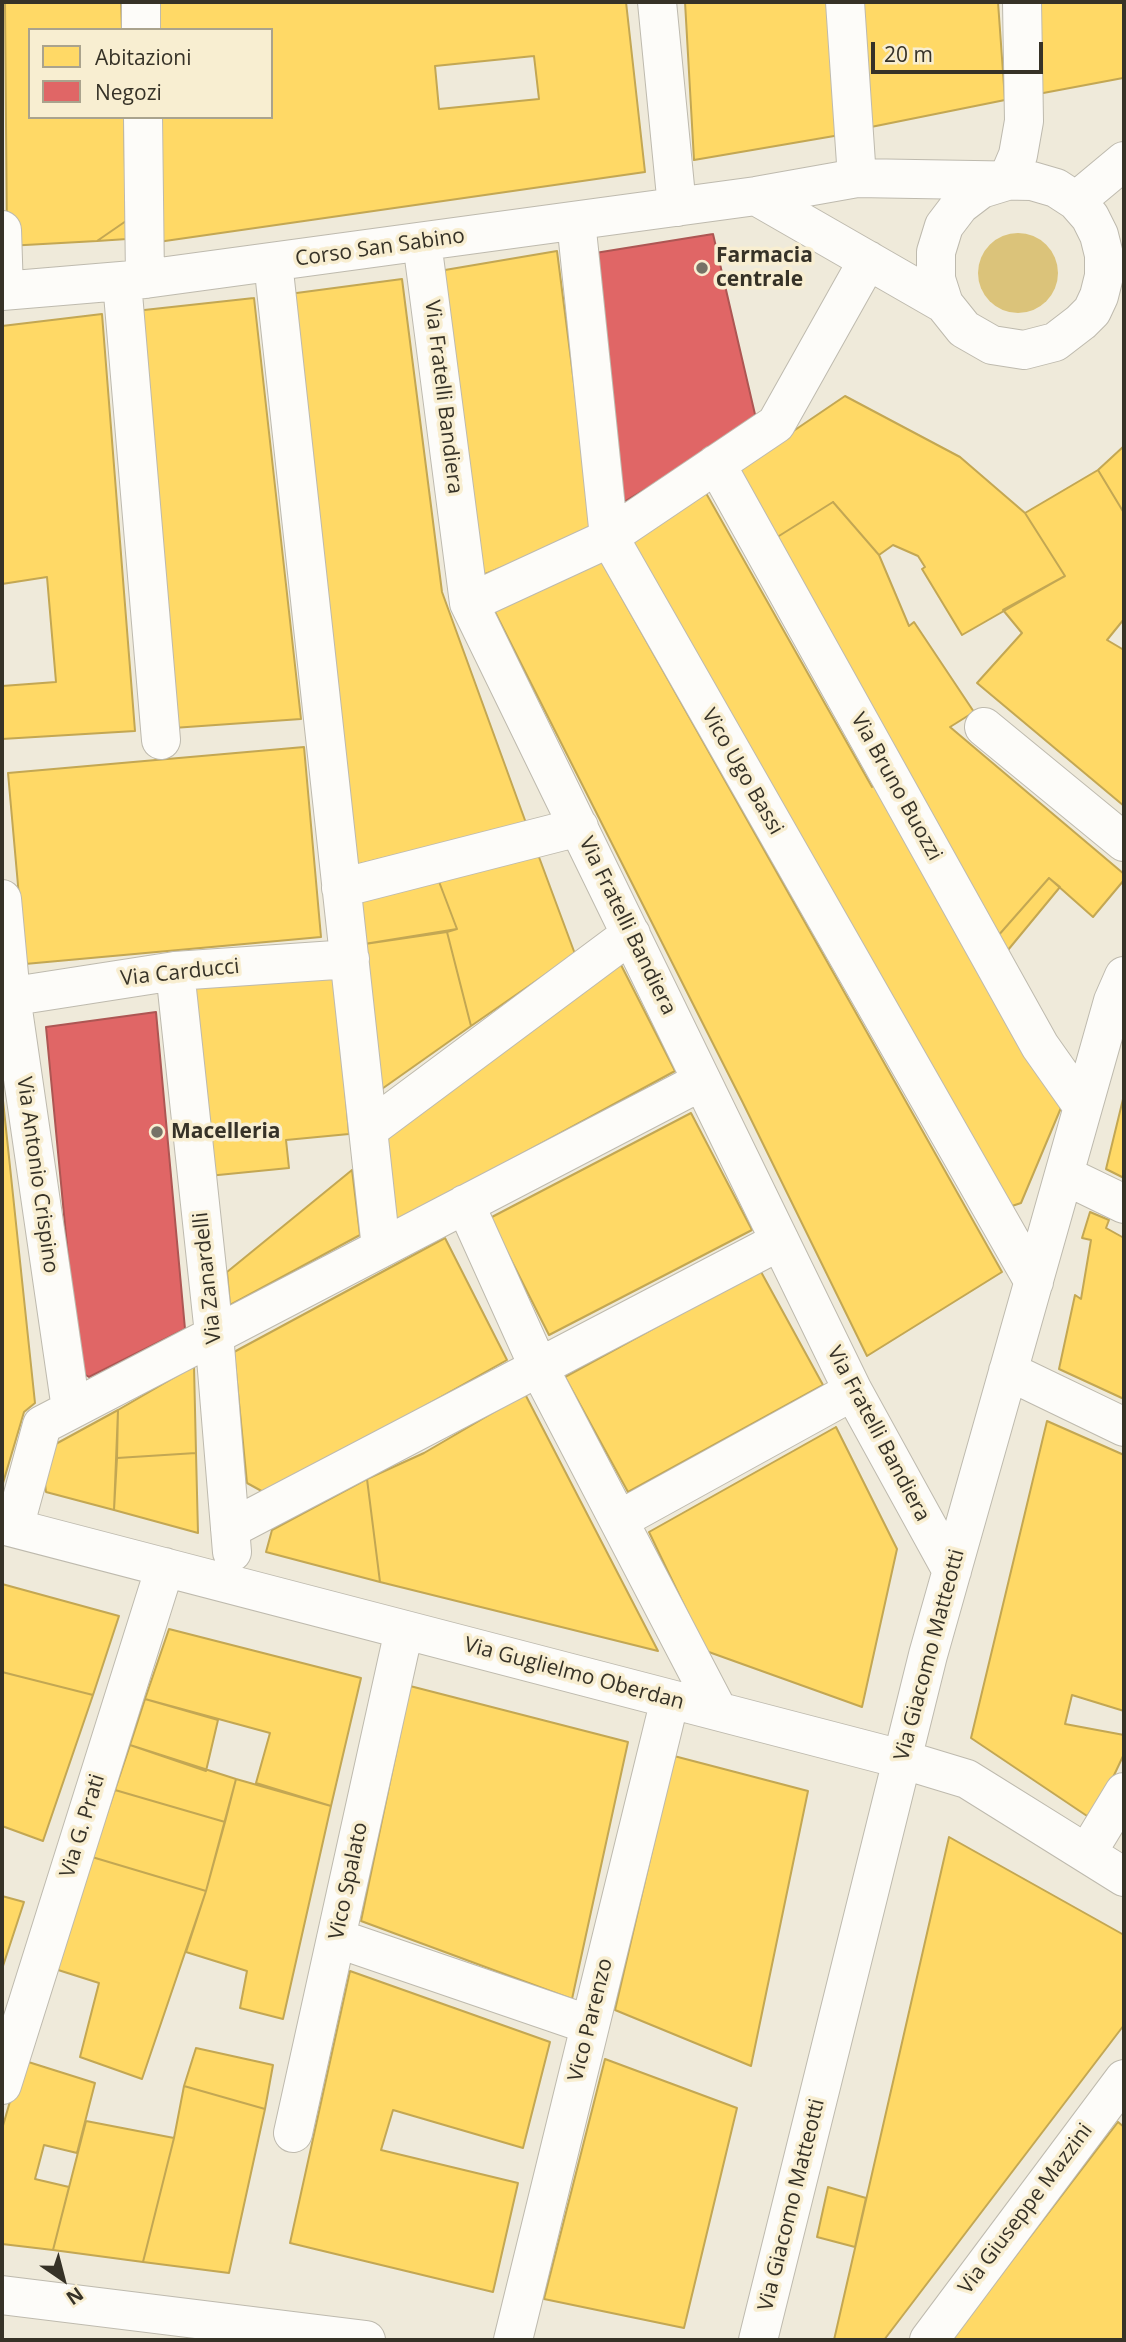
<!DOCTYPE html>
<style>
body{margin:0}
#map{position:relative;width:1126px;height:2342px;overflow:hidden;background:#efeada;font-family:"Open Sans",sans-serif}
canvas{display:block}
.frame{position:absolute;inset:0;border:4px solid #363227;pointer-events:none}
.legend{position:absolute;left:28px;top:28px;width:245px;height:91px;box-sizing:border-box;background:#f8eed1;border:2px solid #aaa38d;margin:0;padding:9px 12px;list-style:none;font-size:21px;color:#363227}
.legend li{display:flex;align-items:center;gap:14px;height:35px}
.legend b{width:35px;border:2px solid #aaa38d}
.north{position:absolute;left:28px;top:2244px;width:70px;height:70px;-webkit-text-stroke:5px #f8eed1;paint-order:stroke;rotate:145deg;font-size:19px;font-weight:700;line-height:28px;text-align:center;color:#363227}
.north::after{content:'';display:block;margin:auto;width:24px;height:32px;background:#363227;clip-path:polygon(50% 0,100% 100%,50% 72%,0 100%)}
.scale{position:absolute;left:871px;top:42px;width:172px;height:32px;box-sizing:border-box;border:4px solid #363227;border-top:0;padding-left:9px;font-size:21px;line-height:24px;white-space:nowrap;color:#363227;-webkit-text-stroke:5px #f8eed1;paint-order:stroke}
</style>
<div id="map">
<canvas width="1126" height="2342"></canvas>
<div class="frame"></div>
<ul class="legend">
<li><b style="height:19px;background:#ffd966"></b>Abitazioni</li>
<li><b style="height:19px;background:#e06666"></b>Negozi</li>
</ul>
<div class="north">N</div>
<div class="scale">20 m</div>
</div>
<script>
const g = document.querySelector('canvas').getContext('2d');
g.lineJoin = 'round';
function fillPath(path, color) { g.fillStyle = color; g.fill(path, 'evenodd'); }
const toPath = rows => new Path2D(rows.map(r => 'M' + r).join(''));
function strokePath(path, color, width, dash) { g.strokeStyle = color; g.lineWidth = width; g.lineCap = dash ? 'butt' : 'round'; g.setLineDash(dash || []); g.stroke(path); }
function drawText(font, color, halo, rows, align = 'center') {
  g.font = font + ' "Open Sans",sans-serif'; g.lineWidth = 7; g.setLineDash([]); g.textBaseline = 'middle'; g.strokeStyle = halo; g.fillStyle = color; for (const [text, x, y, turn = 0] of rows) {
    g.save(); g.translate(x, y); g.rotate((+turn || 0) * Math.PI / 180); g.textAlign = isNaN(turn) ? turn : align; if (halo) g.strokeText(text, 0, 0); g.fillText(text, 0, 0); g.restore();
  }
}
fillPath(toPath([
 '978 273a40 40 0 1 1 80 0a40 40 0 1 1-80 0Z'
]), '#dbc37a');
const homes = toPath([
 [5,2,121,2,122,30,30,30,30,117,124,117,126,221,97,241,7,246,5,2],
 [152,2,626,2,645,172,158,242,155,117,271,117,271,30,153,30,152,2],
 [534,56,539,99,439,109,435,66,534,56],
 [685,2,831,2,840,135,694,160,685,2],
 [860,2,998,2,1005,100,866,128,860,2],
 [1033,2,1124,2,1123,78,1038,94,1033,2],
 [126,221,127,239,97,241,126,221],
 [557,251,593,531,480,576,439,271,557,251],
 [402,279,442,592,526,823,348,867,289,294,402,279],
 [254,298,301,719,173,728,135,311,254,298],
 [102,314,135,731,2,739,2,686,56,682,47,577,2,584,2,326,102,314],
 [845,396,960,457,1025,513,1065,576,962,635,922,569,925,567,918,556,893,545,879,555,833,502,771,541,730,474,845,396],
 [1124,446,1124,513,1098,470,1124,446],
 [1098,470,1124,513,1124,619,1107,640,1124,650,1124,806,977,683,1022,633,1003,610,1065,576,1025,513,1098,470],
 [702,486,872,787,875,783,1063,1103,1021,1203,1012,1206,625,539,702,486],
 [833,502,879,555,909,626,914,622,974,712,950,727,1124,874,1124,880,1093,917,1049,878,997,937,771,541,833,502],
 [599,557,1002,1272,867,1356,742,1101,493,608,599,557],
 [304,747,321,937,25,964,8,773,304,747],
 [536,849,575,954,471,1026,447,932,457,929,438,879,536,849],
 [1049,878,1060,887,1008,950,997,937,1049,878],
 [438,879,457,929,358,945,352,901,438,879],
 [447,932,471,1026,379,1091,358,945,447,932],
 [619,961,675,1071,391,1225,379,1145,619,961],
 [335,974,349,1134,286,1140,289,1168,208,1176,191,988,335,974],
 [2,1091,35,1403,24,1412,3,1483,2,1091],
 [1124,1095,1124,1178,1106,1169,1124,1095],
 [691,1113,752,1230,549,1335,490,1218,691,1113],
 [352,1170,360,1235,230,1305,227,1272,352,1170],
 [1090,1212,1109,1220,1106,1228,1124,1238,1124,1399,1059,1369,1075,1295,1081,1299,1091,1240,1082,1238,1090,1212],
 [445,1238,507,1360,267,1494,247,1483,234,1352,445,1238],
 [760,1270,823,1385,628,1492,565,1377,760,1270],
 [194,1366,196,1453,117,1458,118,1410,194,1366],
 [525,1394,658,1651,380,1582,367,1479,424,1453,525,1394],
 [118,1410,114,1510,46,1492,41,1452,118,1410],
 [1047,1421,1124,1455,1124,1711,1072,1695,1065,1724,1124,1735,1124,1754,1093,1820,971,1738,1047,1421],
 [836,1427,897,1549,862,1707,706,1651,649,1532,836,1427],
 [196,1453,198,1533,114,1510,117,1458,196,1453],
 [367,1479,380,1582,266,1552,272,1530,367,1479],
 [2,1584,119,1616,93,1695,2,1672,2,1584],
 [169,1629,361,1678,331,1806,256,1783,270,1733,145,1699,169,1629],
 [2,1672,93,1695,43,1841,2,1826,2,1672],
 [410,1686,628,1742,572,1999,361,1921,410,1686],
 [145,1699,218,1720,206,1771,130,1745,145,1699],
 [130,1745,236,1779,225,1822,115,1790,130,1745],
 [674,1756,808,1791,751,2066,615,2010,674,1756],
 [236,1779,331,1806,283,2019,240,2008,247,1971,186,1952,206,1891,236,1779],
 [115,1790,225,1822,206,1891,92,1857,115,1790],
 [949,1837,1124,1935,1124,2025,884,2340,834,2340,949,1837],
 [92,1857,206,1891,142,2079,80,2057,99,1983,55,1969,92,1857],
 [2,1896,24,1902,2,1969,2,1896],
 [350,1971,550,2042,523,2148,393,2110,381,2150,518,2183,493,2292,290,2243,350,1971],
 [196,2048,273,2065,265,2109,184,2086,196,2048],
 [605,2059,737,2108,684,2328,544,2299,605,2059],
 [22,2060,95,2083,77,2153,44,2145,35,2179,69,2187,53,2250,2,2244,2,2129,22,2060],
 [184,2086,265,2109,229,2273,143,2262,174,2138,184,2086],
 [86,2121,174,2138,143,2262,53,2250,86,2121],
 [1118,2122,1124,2127,1124,2340,951,2340,1118,2122],
 [828,2187,866,2198,855,2247,817,2237,828,2187]
]);
fillPath(homes, '#ffd966');
strokePath(homes, '#c3a753', 2);
const shops = toPath([
 [713,234,757,423,622,503,589,254,713,234],
 [156,1012,185,1329,89,1377,79,1371,46,1027,156,1012]
]);
fillPath(shops, '#e06666');
strokePath(shops, '#ad5653', 2);
const minor = toPath([
 [141,2,141,30],
 [657,2,677,207],
 [845,2,857,178],
 [143,117,145,279],
 [1007,181,1018,155,1024,121,1022,2],
 [756,196,944,304],
 [1076,201,1124,161],
 [576,221,609,537,1034,1282],
 [2,230,4,291],
 [422,242,469,603,853,1391,952,1571],
 [273,262,381,1248],
 [122,282,161,740],
 [2,291,145,279,756,196,857,178,1032,181,1056,188,1076,201,1090,217,1099,235,1104,255,1104,276,1099,296,1092,311,1081,322,1055,342,1024,350,992,345,964,329,944,304,936,279,936,252,944,226,960,205,981,189,1007,181],
 [716,464,1040,1046,1083,1107],
 [469,603,601,542,776,424,868,260],
 [984,727,1124,842],
 [341,888,579,827],
 [2,899,11,996,71,1409],
 [175,971,214,1334,232,1552],
 [2,998,175,971,350,959],
 [368,1130,631,934],
 [1064,1175,1124,1204],
 [465,1204,539,1368,718,1711],
 [1008,1371,1124,1427],
 [619,1520,853,1391],
 [2,1525,901,1759,967,1779,1124,1877],
 [14,1528,42,1425,702,1081],
 [230,1529,780,1241],
 [1087,1853,1124,1792],
 [336,1938,590,2025],
 [2,2085,165,1567],
 [293,2133,404,1630],
 [2,2295,366,2340],
 [513,2340,670,1699],
 [758,2340,928,1655,1113,1001,1124,976],
 [929,2340,1124,2079]
]);
strokePath(minor, '#bebaae', 40);
strokePath(minor, '#fdfcf9', 38);
for (const [x, y, r, color] of [
 [702,268,7,"#777266"],
 [157,1132,7,"#777266"]
]) { const dot = new Path2D(); dot.arc(x, y, r, 0, 2 * Math.PI); g.fillStyle = color; g.fill(dot); strokePath(dot, '#f8eed1', 2.5); }
drawText('21px', '#363227', '#f8eed1', [
 ["Corso San Sabino",380,248,-8],
 ["Via Fratelli Bandiera",443,397,83],
 ["Vico Ugo Bassi",742,772,60],
 ["Via Bruno Buozzi",896,787,61],
 ["Via Fratelli Bandiera",627,926,64],
 ["Via Carducci",180,973,-6],
 ["Via Antonio Crispino",37,1175,82],
 ["Via Zanardelli",208,1278,-96],
 ["Via Fratelli Bandiera",878,1434,62],
 ["Via Giacomo Matteotti",930,1655,-75],
 ["Via Guglielmo Oberdan",574,1674,15],
 ["Via G. Prati",83,1826,-73],
 ["Vico Spalato",349,1881,-78],
 ["Vico Parenzo",591,2020,-76],
 ["Via Giacomo Matteotti",792,2205,-76],
 ["Via Giuseppe Mazzini",1026,2209,-53]
]);
drawText('bold 21px', '#363227', '#f8eed1', [
 ["Farmacia",716,256],
 ["centrale",716,280],
 ["Macelleria",171,1132]
], 'left');
</script>
